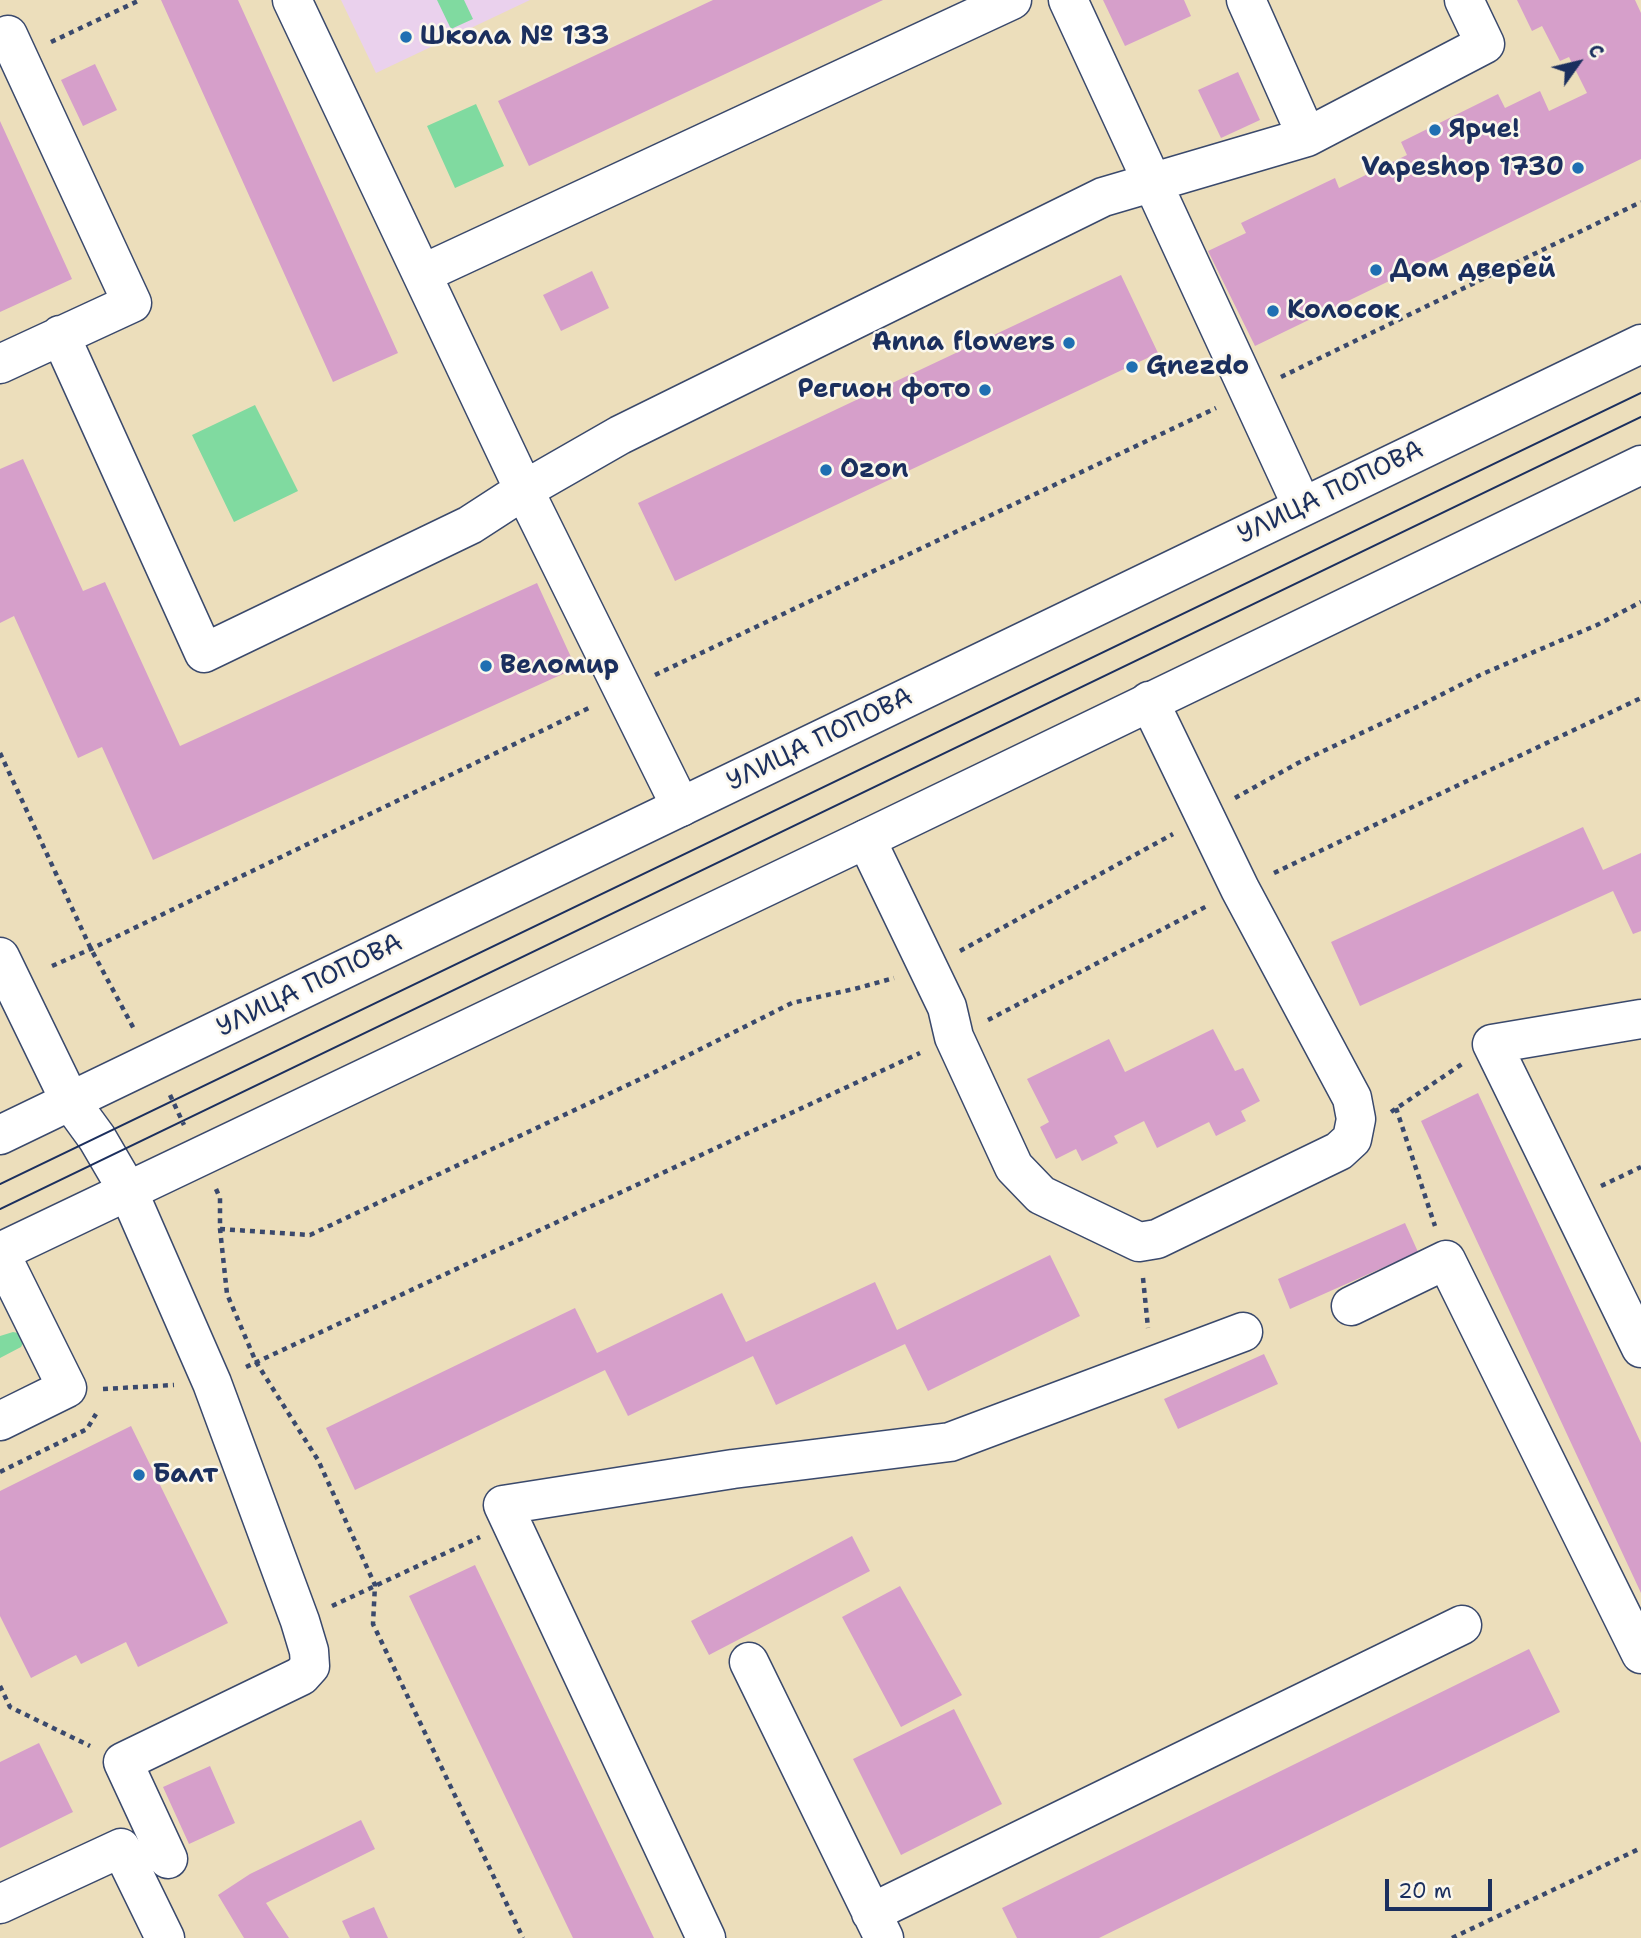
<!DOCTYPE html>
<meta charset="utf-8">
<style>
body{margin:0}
#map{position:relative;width:1641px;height:1938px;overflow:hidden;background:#ecdebb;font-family:"Shantell Sans",sans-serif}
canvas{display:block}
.north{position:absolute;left:1543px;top:28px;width:70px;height:70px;-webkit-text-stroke:5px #fbf7ec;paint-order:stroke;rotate:56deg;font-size:19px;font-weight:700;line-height:28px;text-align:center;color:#1b2f5e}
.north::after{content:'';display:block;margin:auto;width:24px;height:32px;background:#1b2f5e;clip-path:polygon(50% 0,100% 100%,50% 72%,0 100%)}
.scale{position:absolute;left:1385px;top:1879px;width:107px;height:32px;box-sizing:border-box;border:4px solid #1b2f5e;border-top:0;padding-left:9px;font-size:21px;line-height:24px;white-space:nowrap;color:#1b2f5e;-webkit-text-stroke:5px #fbf7ec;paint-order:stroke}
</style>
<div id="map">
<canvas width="1641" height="1938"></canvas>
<div class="north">С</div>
<div class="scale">20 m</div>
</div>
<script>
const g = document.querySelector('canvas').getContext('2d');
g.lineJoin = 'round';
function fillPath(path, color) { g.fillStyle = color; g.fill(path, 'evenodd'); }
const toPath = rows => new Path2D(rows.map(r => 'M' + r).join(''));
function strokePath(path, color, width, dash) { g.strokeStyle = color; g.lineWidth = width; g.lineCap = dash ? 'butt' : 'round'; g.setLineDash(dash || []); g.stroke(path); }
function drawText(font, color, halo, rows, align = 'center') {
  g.font = font + ' "Shantell Sans",sans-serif'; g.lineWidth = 5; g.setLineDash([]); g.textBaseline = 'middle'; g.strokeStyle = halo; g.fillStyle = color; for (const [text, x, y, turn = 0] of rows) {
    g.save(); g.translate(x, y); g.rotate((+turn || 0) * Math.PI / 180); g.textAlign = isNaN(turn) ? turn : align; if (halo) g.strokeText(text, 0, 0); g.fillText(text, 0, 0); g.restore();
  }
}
fillPath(toPath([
 [341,0,530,0,376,73]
]), '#ead1ed');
fillPath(toPath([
 [437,0,464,0,473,19,451,29],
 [476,104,504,166,455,188,427,126],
 [255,405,298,491,234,522,192,435],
 [13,1332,18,1333,24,1341,21,1347,0,1358,0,1336]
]), '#80daa0');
fillPath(toPath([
 [161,0,238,0,398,353,333,382],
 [713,0,883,0,529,166,498,101],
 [1103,0,1184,0,1191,16,1125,46],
 [1517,0,1635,0,1641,13,1641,159,1255,346,1208,251,1246,233,1241,223,1335,178,1339,188,1407,155,1401,142,1498,94,1505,108,1540,91,1549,111,1587,93,1569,57,1560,61,1542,26,1532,31],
 [95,64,117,110,83,126,61,80],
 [1238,72,1260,120,1221,138,1198,90],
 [0,121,72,279,0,312],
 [592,271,609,308,561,331,543,295],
 [1121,275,1158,353,675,581,638,503],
 [23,459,83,591,105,582,180,746,537,583,576,668,153,860,102,747,78,758,14,616,0,623,0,469],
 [1583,827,1603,870,1641,853,1641,931,1633,934,1613,891,1360,1006,1331,942],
 [1213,1029,1235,1071,1243,1068,1260,1101,1241,1111,1246,1121,1216,1136,1209,1122,1157,1148,1144,1121,1114,1136,1118,1143,1082,1161,1076,1149,1056,1159,1040,1127,1049,1122,1027,1079,1109,1039,1125,1072],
 [1478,1093,1641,1443,1641,1593,1421,1121],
 [1405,1223,1418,1252,1290,1309,1278,1279],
 [1050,1255,1080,1316,928,1391,905,1344,776,1405,753,1356,628,1416,605,1370,355,1490,326,1428,575,1308,597,1353,722,1293,746,1342,875,1282,897,1330],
 [1264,1354,1278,1384,1178,1429,1164,1399],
 [131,1426,228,1623,138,1667,126,1642,81,1664,76,1655,31,1678,0,1616,0,1491],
 [852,1536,870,1571,709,1655,691,1621],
 [475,1565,654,1938,573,1938,409,1596],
 [900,1586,962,1695,901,1727,842,1617],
 [1529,1649,1560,1712,1099,1938,1017,1938,1002,1908],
 [954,1709,1002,1804,901,1855,853,1759],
 [39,1743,73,1812,0,1848,0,1762],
 [210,1766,235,1823,189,1844,163,1787],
 [361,1820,375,1849,266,1903,289,1938,244,1938,218,1895,250,1874],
 [374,1907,388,1938,350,1938,342,1921]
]), '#d69fca');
const minor = toPath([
 [292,0,524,490,681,807],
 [1068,0,1302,506],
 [1246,0,1307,137],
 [422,274,1012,0],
 [60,335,204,653,470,525,524,490,620,435,1103,197,1307,137,1485,44,1464,0],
 [0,364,132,303,8,35],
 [866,839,947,1007,954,1037,1014,1167,1041,1195,1139,1242,1157,1239,1339,1151,1352,1139,1356,1119,1352,1098,1240,889,1149,701],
 [0,957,70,1101,97,1138,128,1191,212,1383,300,1621,309,1651,310,1666,301,1676,123,1762,168,1859],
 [1641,1019,1492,1044,1641,1348],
 [0,1253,67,1388,0,1421],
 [1351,1306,1446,1260,1641,1654],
 [749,1662,884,1938],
 [0,1904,121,1848,165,1938],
 [871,1913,1462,1625],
 [706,1938,503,1505,733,1469,950,1442,1243,1332]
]);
const major = toPath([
 [0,1135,1641,344],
 [0,1252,866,839,1641,465]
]);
strokePath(minor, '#3a496c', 41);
strokePath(major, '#3a496c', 41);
strokePath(toPath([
 [51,42,140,0],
 [1281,377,1641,202],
 [655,675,1216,408],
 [0,753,91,949,134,1029],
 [1235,798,1298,763,1421,705,1480,675,1597,625,1641,602],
 [1274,873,1641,698],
 [960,951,1173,834],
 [52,966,91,949,591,707],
 [988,1020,1207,906],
 [170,1095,184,1125],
 [1396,1108,1435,1226],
 [1391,1112,1462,1064],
 [1601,1186,1641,1167],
 [216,1189,220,1198,220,1229,227,1294,256,1362,318,1460,375,1585,373,1624,523,1938],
 [220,1229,310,1235,651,1074,792,1003,858,988,894,978],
 [1143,1278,1148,1328],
 [246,1367,920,1053],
 [103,1389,174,1385],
 [0,1472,87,1429,96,1414],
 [332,1606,480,1537],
 [0,1686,10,1707,90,1746],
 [1452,1938,1641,1848]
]), '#3a496c', 4.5, [5, 5]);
strokePath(minor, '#fff', 38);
strokePath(major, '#fff', 38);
strokePath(toPath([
 [0,1184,1641,393],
 [0,1209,1641,417]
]), '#1b2f5e', 2);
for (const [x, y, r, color] of [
 [406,37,7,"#1f6fb2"],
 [1435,130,7,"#1f6fb2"],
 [1578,168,7,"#1f6fb2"],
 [1376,270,7,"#1f6fb2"],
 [1273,311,7,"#1f6fb2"],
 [1069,343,7,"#1f6fb2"],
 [1132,367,7,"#1f6fb2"],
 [985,390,7,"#1f6fb2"],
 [826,470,7,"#1f6fb2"],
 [486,666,7,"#1f6fb2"],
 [139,1475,7,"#1f6fb2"]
]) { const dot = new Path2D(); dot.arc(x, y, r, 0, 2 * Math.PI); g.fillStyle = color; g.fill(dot); strokePath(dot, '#fbf7ec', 2.5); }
drawText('bold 26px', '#1b2f5e', '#fbf7ec', [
 ["Школа № 133",420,37],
 ["Ярче!",1449,130],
 ["Vapeshop 1730",1564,168,"right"],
 ["Дом дверей",1390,270],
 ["Колосок",1287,311],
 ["Anna flowers",1055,343,"right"],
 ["Gnezdo",1146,367],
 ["Регион фото",971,390,"right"],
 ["Ozon",840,470],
 ["Веломир",500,666],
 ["Балт",153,1475]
], 'left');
drawText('26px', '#1b2f5e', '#fbf7ec', [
 ["УЛИЦА ПОПОВА",1331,493,-26],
 ["УЛИЦА ПОПОВА",820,740,-26],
 ["УЛИЦА ПОПОВА",310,986,-26]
]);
</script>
